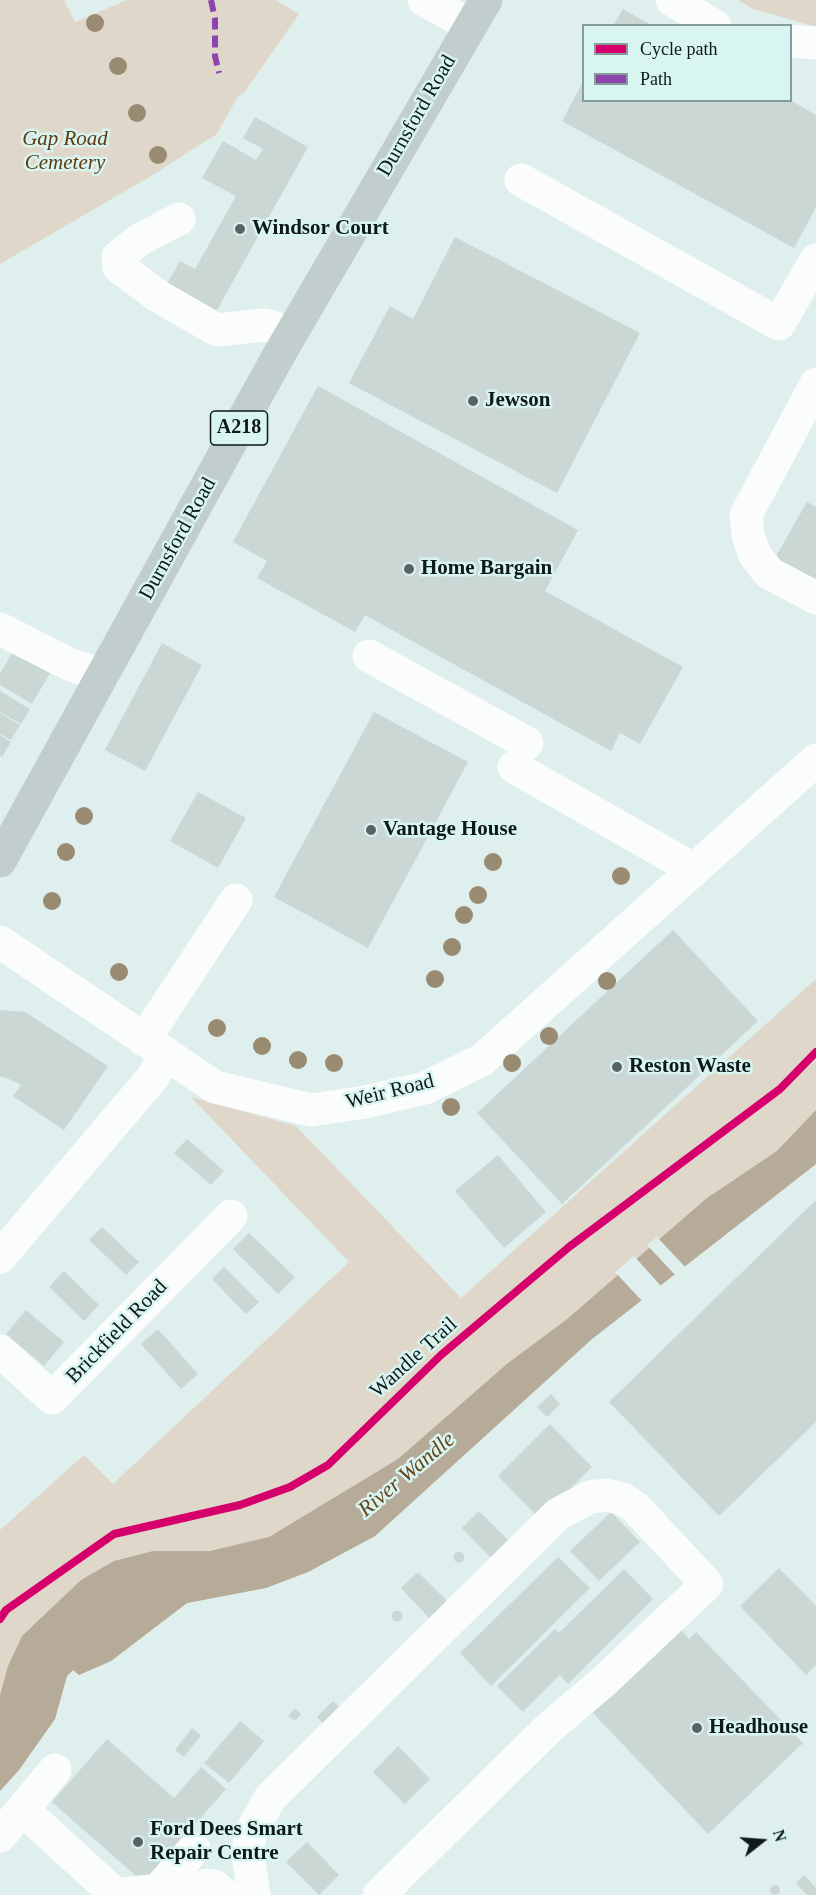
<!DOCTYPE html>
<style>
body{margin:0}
#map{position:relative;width:816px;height:1895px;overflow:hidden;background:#deefed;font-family:Georgia,serif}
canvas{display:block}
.legend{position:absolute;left:582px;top:24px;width:210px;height:78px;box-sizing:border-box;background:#d8f5f2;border:2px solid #879d9b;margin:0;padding:8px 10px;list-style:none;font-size:18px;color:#0e1918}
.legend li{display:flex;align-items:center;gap:12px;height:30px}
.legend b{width:30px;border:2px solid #879d9b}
.north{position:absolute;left:732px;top:1811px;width:60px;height:60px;-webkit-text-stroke:4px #d8f5f2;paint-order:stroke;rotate:73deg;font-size:16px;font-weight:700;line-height:24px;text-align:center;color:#0e1918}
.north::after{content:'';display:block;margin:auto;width:21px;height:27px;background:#0e1918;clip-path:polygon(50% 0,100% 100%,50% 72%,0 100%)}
</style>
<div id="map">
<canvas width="816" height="1895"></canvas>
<ul class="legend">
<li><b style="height:8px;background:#d6006c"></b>Cycle path</li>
<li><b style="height:8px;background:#8e44ad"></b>Path</li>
</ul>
<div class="north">N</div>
</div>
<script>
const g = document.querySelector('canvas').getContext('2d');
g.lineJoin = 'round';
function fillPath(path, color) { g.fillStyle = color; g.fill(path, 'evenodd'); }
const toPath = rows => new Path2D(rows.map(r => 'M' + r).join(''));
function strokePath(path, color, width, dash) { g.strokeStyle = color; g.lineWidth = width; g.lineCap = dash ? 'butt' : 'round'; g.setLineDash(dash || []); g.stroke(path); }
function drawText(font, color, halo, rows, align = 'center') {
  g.font = font + ' Georgia,serif'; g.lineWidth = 5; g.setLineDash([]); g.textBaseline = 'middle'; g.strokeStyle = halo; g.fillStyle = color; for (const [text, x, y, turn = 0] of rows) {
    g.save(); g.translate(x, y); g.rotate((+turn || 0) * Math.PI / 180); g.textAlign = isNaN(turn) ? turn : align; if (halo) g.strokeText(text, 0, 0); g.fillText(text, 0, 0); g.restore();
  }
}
fillPath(toPath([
 [0,0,64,0,75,22,127,0,276,0,299,14,244,93,238,96,217,134,151,176,0,264],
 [738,0,816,0,816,27,753,9],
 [816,979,816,1164,592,1339,375,1536,308,1572,266,1588,187,1603,111,1661,79,1675,73,1670,67,1676,55,1719,19,1770,0,1791,0,1530,84,1455,113,1484,349,1262,191,1097,296,1126,461,1298]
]), '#dfd8ca');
fillPath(toPath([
 [816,1110,816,1164,592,1339,375,1536,308,1572,266,1588,187,1603,111,1661,79,1675,73,1670,67,1676,55,1719,19,1770,0,1791,0,1695,8,1666,22,1636,81,1580,114,1561,153,1551,210,1551,269,1537,398,1459,508,1363,566,1320,707,1198,777,1151]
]), '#b6aa98');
fillPath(toPath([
 [657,1237,687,1269,676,1276,647,1245],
 [634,1256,661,1286,642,1301,615,1272]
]), '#deefed');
fillPath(toPath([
 [623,9,653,26,613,26],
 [584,80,584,100,790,100,816,115,816,207,794,248,562,121],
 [255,117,308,147,212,319,163,291,180,261,195,269,236,196,202,178,223,141,256,160,263,149,243,138],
 [455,237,640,333,557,493,349,383,390,306,413,319],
 [318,386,578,530,545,591,683,667,640,744,620,733,611,751,365,615,355,632,257,578,267,561,233,542],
 [807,502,816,507,816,588,772,563],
 [162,643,202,665,145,771,105,750],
 [13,651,50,673,32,704,0,685,0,674],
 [0,691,30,709,21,724,0,712],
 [374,712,468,762,368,948,274,897],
 [0,713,20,725,11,740,0,734],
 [0,735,11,742,2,757,0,756],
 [198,792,246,818,218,868,170,841],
 [673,930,758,1021,562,1204,477,1113],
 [0,1010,25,1012,108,1066,64,1130,13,1096,21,1085,7,1078,0,1077],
 [187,1139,224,1171,211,1185,174,1153],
 [498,1155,546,1212,504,1248,455,1191],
 [816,1200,816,1422,719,1516,609,1402],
 [102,1227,139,1262,126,1275,89,1240],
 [249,1233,295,1277,278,1294,233,1249],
 [224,1267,259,1302,246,1314,212,1279],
 [64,1271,99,1305,84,1321,49,1287],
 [26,1310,64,1342,44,1366,6,1334],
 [158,1329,198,1374,181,1389,141,1344],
 [551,1394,560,1404,547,1417,537,1407],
 [550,1424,592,1467,540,1519,498,1476],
 [479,1511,509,1541,491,1558,462,1528],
 [611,1512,640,1542,599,1581,570,1551],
 '453.5 1557a5.5 5.5 0 1 1 11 0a5.5 5.5 0 1 1-11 0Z',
 [558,1557,590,1588,491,1686,460,1653],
 [779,1568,816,1606,816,1665,806,1675,740,1606],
 [624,1569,653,1599,568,1684,560,1675,523,1712,497,1686,555,1629,559,1633],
 [418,1572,448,1602,430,1619,401,1588],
 '391.5 1616a5.5 5.5 0 1 1 11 0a5.5 5.5 0 1 1-11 0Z',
 [680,1628,689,1639,696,1632,803,1743,708,1834,592,1712],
 [333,1701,340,1708,324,1724,317,1717],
 [295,1708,301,1714,295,1721,288,1716],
 [240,1721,264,1741,229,1783,204,1763],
 [192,1728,201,1735,184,1757,175,1750],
 [107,1739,174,1798,201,1767,226,1789,144,1883,52,1802],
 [398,1746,430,1779,405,1804,373,1772],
 [307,1842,339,1875,319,1895,286,1862],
 [804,1875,816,1888,816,1895,807,1895,796,1883],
 '770 1890a5 5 0 1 1 10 0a5 5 0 1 1-10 0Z'
]), '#cad7d5');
strokePath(toPath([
 [424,0,470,25],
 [672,0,715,26],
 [790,41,816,43],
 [521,180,779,324,816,260],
 [179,219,139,240,118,257,119,267,158,296,217,330,265,325,292,333],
 [816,384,746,515,748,535,755,555,769,573,816,598],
 [0,629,71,665,103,675],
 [369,656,527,743],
 [514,767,693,869],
 [0,942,215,1087,311,1110,365,1102,425,1088,482,1060,816,760],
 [144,1040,236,900],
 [0,1257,153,1077,165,1055],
 [0,1351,52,1398,231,1216],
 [23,1810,116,1895],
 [0,1836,55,1770],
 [117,1895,158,1890,194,1849],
 [189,1895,207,1885,214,1886,225,1895],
 [254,1895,248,1855,250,1834,270,1798,558,1514,590,1497,607,1495,623,1499,636,1508,707,1584,602,1683,550,1727,379,1895]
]), '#fafdfc', 33);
strokePath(toPath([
 [0,861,280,353,486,0]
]), '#c1cecd', 33);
strokePath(toPath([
 [211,0,215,19,215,56,219,73]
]), '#8e44ad', 6, [12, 6]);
strokePath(toPath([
 [0,1619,6,1610,114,1534,240,1505,290,1487,328,1465,441,1355,569,1247,780,1089,816,1052]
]), '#d6006c', 8);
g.fillStyle = '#988b72';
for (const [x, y] of [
 [95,23],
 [118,66],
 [137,113],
 [158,155],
 [84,816],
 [66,852],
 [493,862],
 [621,876],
 [478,895],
 [52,901],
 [464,915],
 [452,947],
 [119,972],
 [435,979],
 [607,981],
 [217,1028],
 [549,1036],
 [262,1046],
 [298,1060],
 [334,1063],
 [512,1063],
 [451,1107]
]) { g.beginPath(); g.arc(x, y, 9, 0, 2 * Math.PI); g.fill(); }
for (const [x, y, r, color] of [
 [240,229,6,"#576463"],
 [473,401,6,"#576463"],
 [409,569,6,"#576463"],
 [371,830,6,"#576463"],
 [617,1067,6,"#576463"],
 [697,1728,6,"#576463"],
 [138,1842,6,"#576463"]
]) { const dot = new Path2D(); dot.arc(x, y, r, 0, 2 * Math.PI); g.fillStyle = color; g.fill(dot); strokePath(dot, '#d8f5f2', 2); }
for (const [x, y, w] of [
 [239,428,57]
]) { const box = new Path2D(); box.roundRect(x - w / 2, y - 17, w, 34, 4.5); g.fillStyle = '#d8f5f2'; g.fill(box); strokePath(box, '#0e1918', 1.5); }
drawText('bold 20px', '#0e1918', null, [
 ["A218",239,428]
]);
drawText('21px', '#0e1918', '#d8f5f2', [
 ["Durnsford Road",417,116,-60],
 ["Durnsford Road",178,539,-61],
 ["Weir Road",390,1092,-14],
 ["Brickfield Road",117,1332,-46],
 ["Wandle Trail",414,1358,-42]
]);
drawText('italic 21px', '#5f3a0d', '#d8f5f2', [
 ["Gap Road",65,139],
 ["Cemetery",65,163]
]);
drawText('bold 21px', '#0e1918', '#d8f5f2', [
 ["Windsor Court",252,229],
 ["Jewson",485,401],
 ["Home Bargain",421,569],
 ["Vantage House",383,830],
 ["Reston Waste",629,1067],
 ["Headhouse",709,1728],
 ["Ford Dees Smart",150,1830],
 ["Repair Centre",150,1854]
], 'left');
drawText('italic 22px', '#684218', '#d8f5f2', [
 ["River Wandle",407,1475,-40]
]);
</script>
